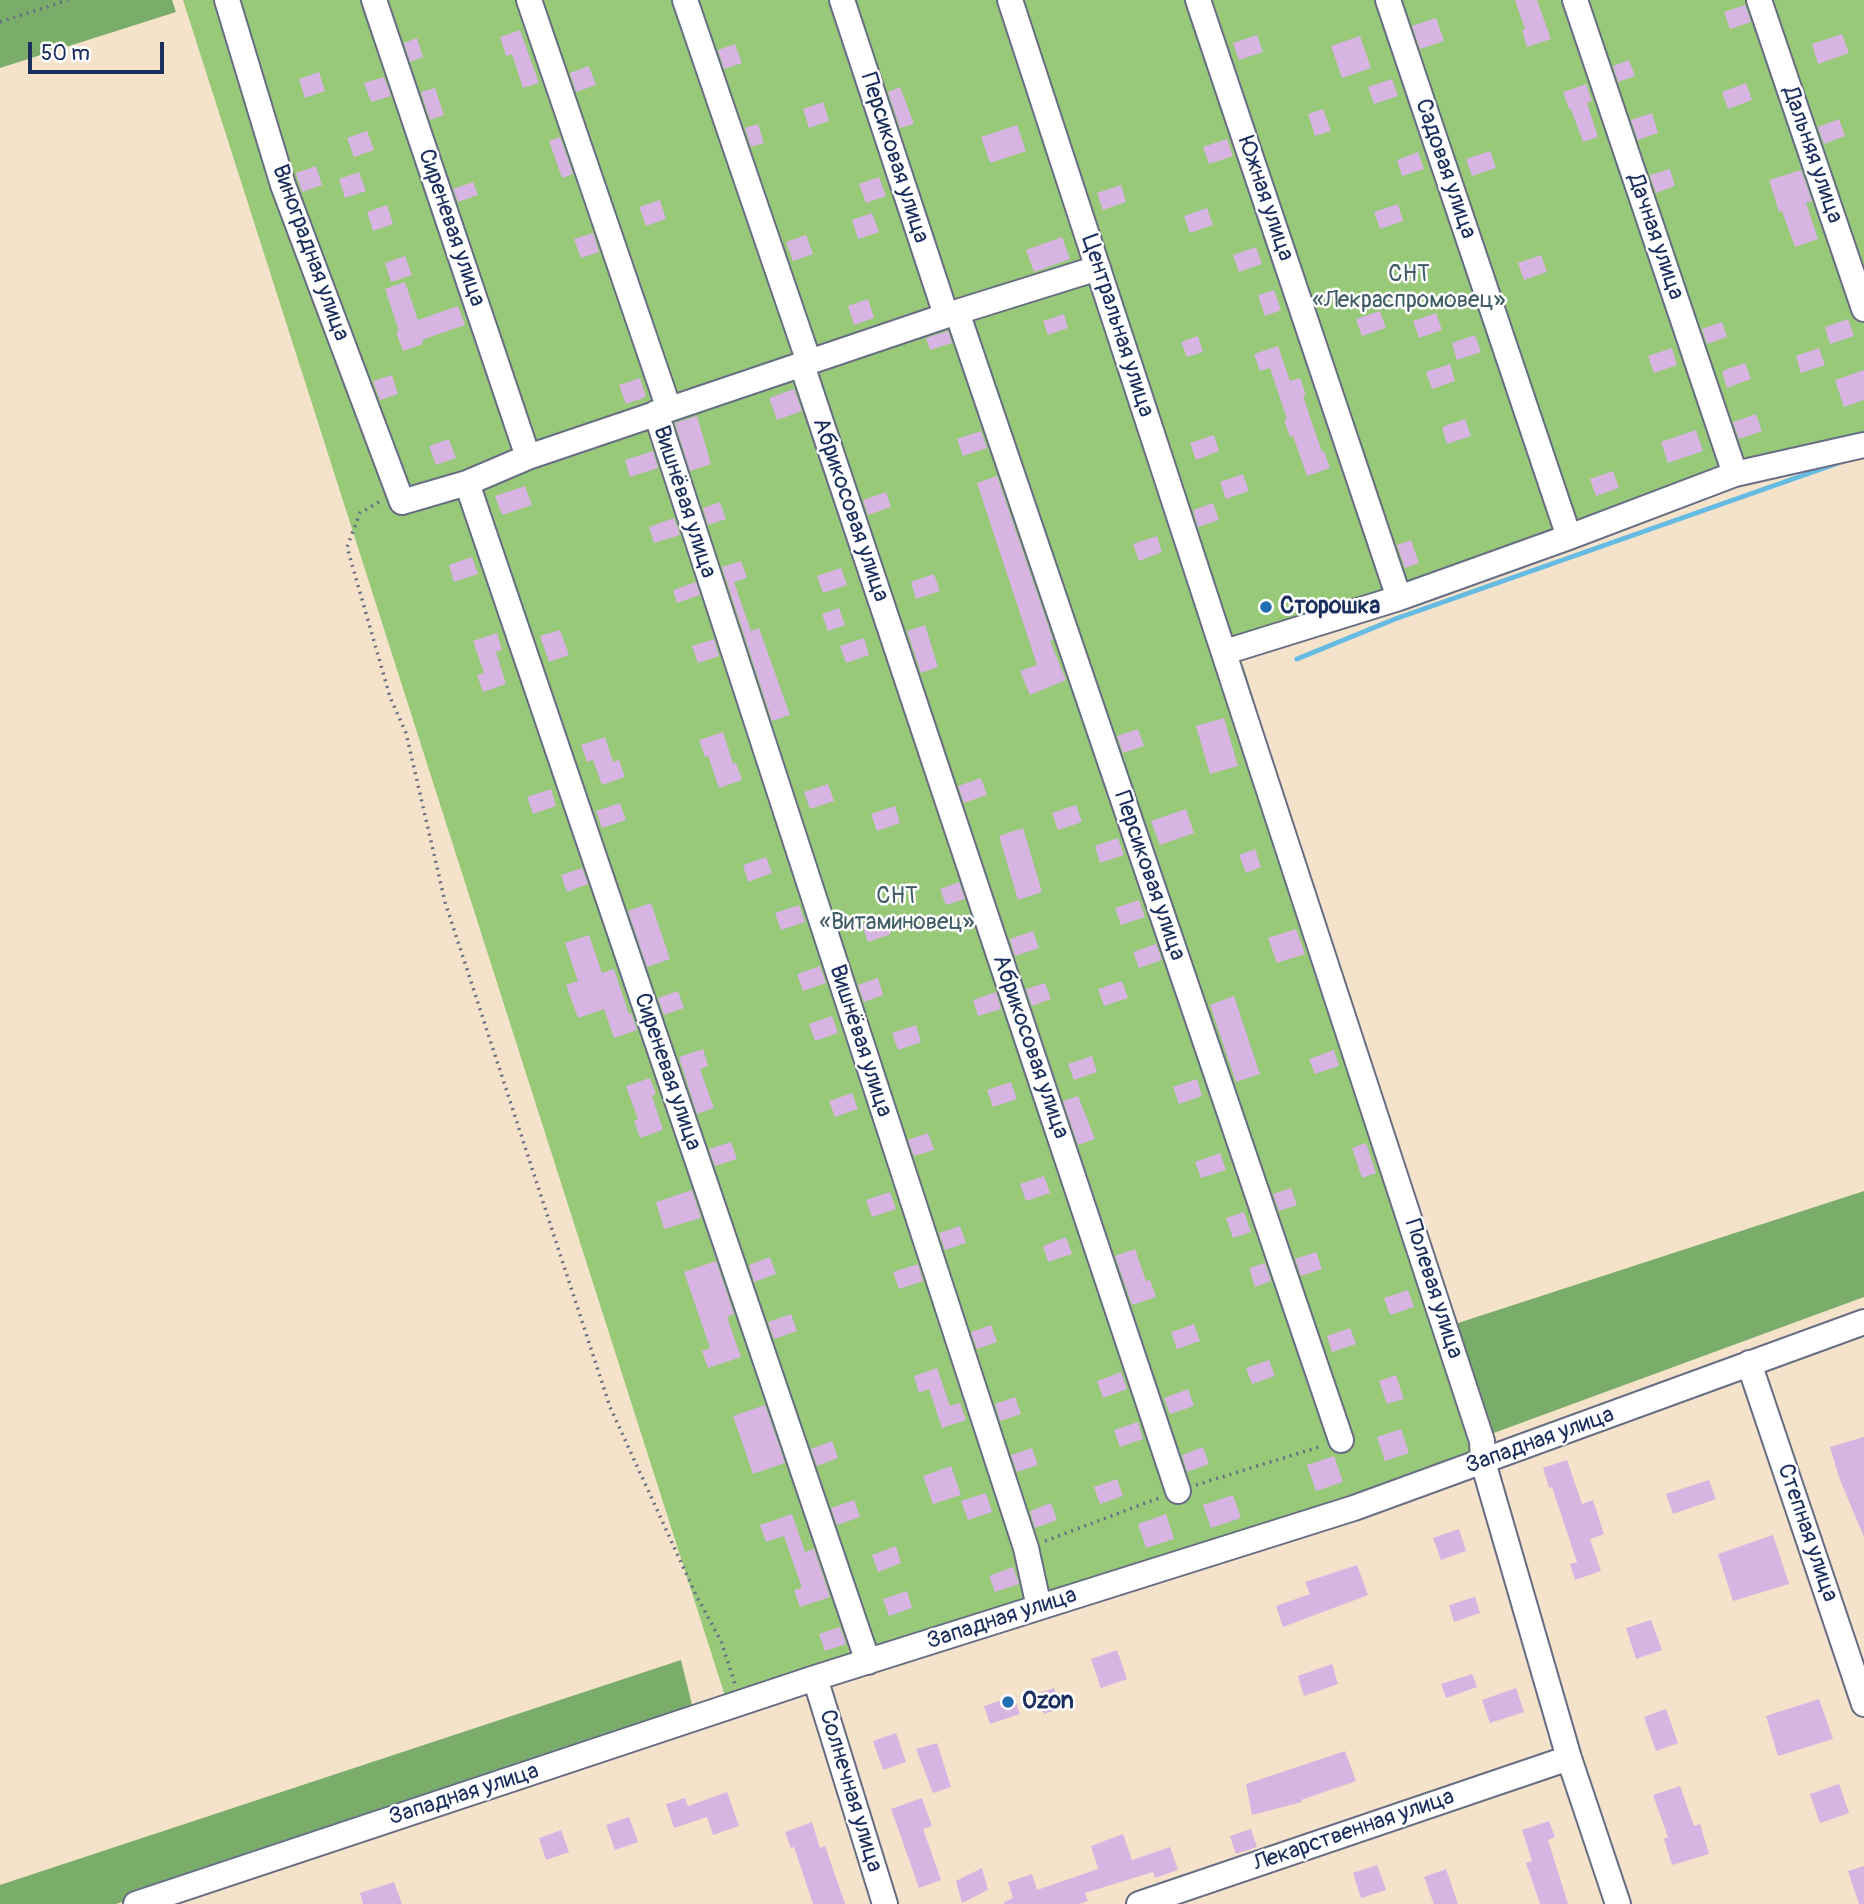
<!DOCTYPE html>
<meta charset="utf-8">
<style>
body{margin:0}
#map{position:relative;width:1864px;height:1904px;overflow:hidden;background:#f4e3ca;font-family:Pangolin,sans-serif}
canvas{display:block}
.scale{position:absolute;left:28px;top:42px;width:136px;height:32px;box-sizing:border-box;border:4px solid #1b2f5e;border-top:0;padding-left:9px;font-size:21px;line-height:24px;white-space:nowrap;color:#1b2f5e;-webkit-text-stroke:5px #fff;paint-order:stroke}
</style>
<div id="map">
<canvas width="1864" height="1904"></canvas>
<div class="scale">50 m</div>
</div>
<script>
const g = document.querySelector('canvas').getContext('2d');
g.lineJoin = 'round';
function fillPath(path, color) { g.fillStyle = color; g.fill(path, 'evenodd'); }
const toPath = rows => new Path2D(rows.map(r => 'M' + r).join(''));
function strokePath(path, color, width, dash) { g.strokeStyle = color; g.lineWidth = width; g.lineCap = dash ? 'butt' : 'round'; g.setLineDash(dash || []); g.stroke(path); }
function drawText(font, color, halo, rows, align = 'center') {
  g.font = font + ' Pangolin,sans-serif'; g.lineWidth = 5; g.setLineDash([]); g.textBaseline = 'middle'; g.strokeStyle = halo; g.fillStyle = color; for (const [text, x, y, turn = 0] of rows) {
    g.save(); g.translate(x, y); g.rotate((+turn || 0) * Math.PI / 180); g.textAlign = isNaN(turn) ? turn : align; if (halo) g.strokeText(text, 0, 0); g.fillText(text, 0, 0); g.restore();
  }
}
fillPath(toPath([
 [183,0,999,0,1228,670,1243,665,1487,1454,725,1696],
 [1010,0,1864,0,1864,445,1225,652]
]), '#97c979');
fillPath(toPath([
 [0,0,172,0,176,12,0,68],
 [1864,1191,1864,1297,1491,1434,1455,1324],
 [681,1660,694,1713,116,1904,0,1904,0,1885]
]), '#79ad69');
strokePath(toPath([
 [1297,659,1395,619,1844,461]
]), '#65bbe2', 5);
fillPath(toPath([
 [1515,0,1537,0,1551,39,1527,47,1522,30,1525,29],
 [1745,5,1751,22,1730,29,1724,12],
 [1436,18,1444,41,1420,49,1412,26],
 [520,30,539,83,523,88,512,54,506,56,500,37],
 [1842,34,1849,53,1818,64,1812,44],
 [1257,35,1263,52,1239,60,1233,43],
 [1360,36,1371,68,1342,78,1331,46],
 [417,38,423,57,410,62,404,43],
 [735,44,742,63,724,69,718,50],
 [1629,60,1635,76,1618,82,1613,66],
 [589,66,596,85,576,92,570,73],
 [319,72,325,91,305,98,299,79],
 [384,77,391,96,371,102,364,83],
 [1392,79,1398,96,1374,104,1368,87],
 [1746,83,1752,100,1728,109,1722,92],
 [1586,84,1592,101,1587,103,1598,137,1583,142,1571,109,1569,109,1563,92],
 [900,87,914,124,900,128,888,92],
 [435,88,444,115,430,120,421,92],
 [823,102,829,121,809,128,803,109],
 [1323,109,1331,131,1315,136,1308,114],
 [1652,113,1658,133,1638,140,1631,120],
 [1839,119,1845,136,1824,144,1818,127],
 [758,124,764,143,751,147,745,128],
 [1017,125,1026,151,990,163,981,137],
 [367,131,374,150,354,157,347,138],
 [560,137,573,174,562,178,549,141],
 [1227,139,1233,156,1209,164,1203,147],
 [1490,151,1496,168,1472,176,1466,159],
 [1418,152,1424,169,1402,176,1397,160],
 [316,166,322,185,302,192,296,173],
 [1670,169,1675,186,1656,193,1650,175],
 [1801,170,1812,201,1806,203,1818,239,1795,247,1782,211,1779,212,1769,180],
 [359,172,366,191,345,198,339,179],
 [879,177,886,196,866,203,859,184],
 [473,182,478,195,458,202,453,189],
 [1121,185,1126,202,1103,210,1097,193],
 [660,200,666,219,646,226,639,207],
 [1398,204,1403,221,1380,229,1374,212],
 [387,205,393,224,373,231,367,212],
 [1207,208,1213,225,1190,233,1184,216],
 [872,213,879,232,858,239,852,220],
 [593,233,599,252,581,258,574,239],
 [806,235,813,254,793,261,786,242],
 [1062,237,1070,259,1034,272,1026,250],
 [1256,247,1262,264,1239,272,1233,255],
 [1541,255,1547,272,1524,280,1518,263],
 [405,256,412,275,391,282,385,263],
 [405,282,418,320,458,306,465,325,422,340,423,344,403,351,396,332,399,331,385,289],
 [1274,290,1281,310,1265,316,1258,295],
 [868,299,874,318,854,325,848,306],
 [1380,311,1386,328,1362,336,1356,319],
 [1436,313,1442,330,1419,338,1413,321],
 [1064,314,1068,328,1048,335,1043,321],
 [1848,319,1854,336,1830,344,1825,327],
 [1722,322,1727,337,1707,344,1702,329],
 [948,331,952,343,930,350,926,338],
 [1475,335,1481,352,1457,360,1452,343],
 [1198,336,1203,352,1187,357,1181,342],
 [1278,346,1290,381,1300,378,1306,395,1303,396,1322,452,1324,451,1330,468,1307,476,1293,436,1290,437,1284,420,1287,419,1270,368,1260,371,1254,354],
 [1672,348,1677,365,1654,373,1648,356],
 [1819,348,1825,365,1801,373,1796,356],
 [1745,363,1751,379,1727,388,1722,371],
 [1450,364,1455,381,1432,389,1426,372],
 [1864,370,1864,400,1844,407,1835,380],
 [392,375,398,394,380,400,373,381],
 [640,378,646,397,626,404,619,385],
 [794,389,802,411,777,420,769,398],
 [1756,414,1762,431,1739,439,1733,422],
 [697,416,711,464,690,471,675,423],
 [1465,419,1471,436,1447,444,1442,427],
 [1696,430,1703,451,1668,463,1661,442],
 [981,431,987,448,963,456,957,439],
 [1214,435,1219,451,1196,460,1190,443],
 [449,439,456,458,436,465,429,446],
 [653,451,658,468,630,477,625,460],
 [1613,471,1619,488,1596,496,1590,479],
 [1243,474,1249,491,1226,499,1220,482],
 [997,476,1053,640,1050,641,1066,680,1030,695,1020,671,1037,665,977,483],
 [525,486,532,505,502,515,495,496],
 [886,492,891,507,868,515,863,500],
 [720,502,726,519,708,525,703,508],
 [1213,503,1219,520,1198,527,1193,510],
 [674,518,680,535,654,543,649,527],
 [1157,536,1162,552,1139,561,1133,544],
 [1411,540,1419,563,1405,568,1397,545],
 [472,557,478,574,454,582,449,565],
 [741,561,747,578,734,582,751,631,759,628,790,715,772,721,722,567],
 [841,568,847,585,823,593,817,576],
 [934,574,940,591,916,599,911,582],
 [696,582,700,595,677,603,673,590],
 [839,608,845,625,828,631,822,614],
 [925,625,938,667,921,673,907,631],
 [560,630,569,655,549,662,540,636],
 [497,633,502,650,496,652,506,684,483,692,477,675,484,673,473,641],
 [864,638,869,655,846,663,840,646],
 [714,639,719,656,698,663,692,646],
 [1224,718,1238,766,1210,774,1196,726],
 [1138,729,1144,746,1123,753,1117,736],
 [723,732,733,764,736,763,742,780,719,788,708,756,705,757,699,740],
 [605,737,613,762,619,760,625,777,602,785,593,760,587,762,581,745],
 [981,778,987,795,964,803,958,786],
 [828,784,834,801,810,809,804,792],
 [551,789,556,806,533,814,527,797],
 [620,803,626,820,602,828,596,811],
 [1076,805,1082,822,1058,830,1052,813],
 [895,806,900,823,877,831,871,814],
 [1186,809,1194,833,1160,845,1151,821],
 [1023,828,1042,892,1018,900,999,836],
 [1118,838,1124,855,1100,863,1095,846],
 [1255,849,1261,867,1246,873,1239,855],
 [766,857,772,873,748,882,743,865],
 [582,868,588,884,567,892,561,875],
 [959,882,965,899,946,905,940,889],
 [1139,900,1145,917,1121,925,1115,908],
 [651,903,670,959,647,967,628,911],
 [799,905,805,922,781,930,775,913],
 [885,917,891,934,868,942,862,925],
 [1296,929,1305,954,1277,963,1268,938],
 [1033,931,1039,948,1015,956,1010,939],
 [589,935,602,973,614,969,629,1014,631,1013,637,1030,614,1038,604,1009,578,1018,566,985,578,981,565,943],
 [1156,944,1162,960,1139,968,1133,952],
 [820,966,826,983,803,991,797,974],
 [878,978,883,995,864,1002,858,985],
 [1122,981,1128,998,1104,1006,1098,989],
 [1045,983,1051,999,1032,1006,1026,989],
 [678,991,684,1008,664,1015,658,998],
 [996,992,1001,1009,978,1016,973,1000],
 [1234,996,1260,1074,1236,1082,1210,1005],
 [832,1016,838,1033,815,1041,809,1024],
 [916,1025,921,1042,898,1050,892,1033],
 [703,1049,708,1066,700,1069,714,1108,697,1114,679,1057],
 [1334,1050,1339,1066,1315,1074,1309,1059],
 [1092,1056,1097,1072,1074,1080,1068,1064],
 [650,1078,656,1094,652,1096,663,1130,640,1138,634,1121,638,1119,626,1086],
 [1197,1079,1202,1096,1179,1104,1173,1087],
 [1011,1082,1017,1099,993,1107,987,1090],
 [852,1093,858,1109,835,1117,829,1101],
 [1078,1096,1095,1139,1078,1145,1063,1101],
 [928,1133,934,1150,914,1156,908,1140],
 [731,1142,737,1159,715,1166,709,1149],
 [1366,1143,1376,1173,1362,1178,1352,1148],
 [1220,1153,1226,1170,1201,1178,1195,1162],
 [1044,1176,1050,1193,1026,1201,1020,1184],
 [1291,1188,1297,1205,1279,1211,1273,1194],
 [692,1190,701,1218,664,1229,656,1202],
 [890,1192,896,1209,872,1217,866,1200],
 [1244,1212,1251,1232,1233,1238,1226,1218],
 [960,1226,966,1243,945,1250,939,1233],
 [1066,1237,1072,1254,1048,1262,1043,1246],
 [1135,1249,1146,1281,1150,1280,1156,1297,1132,1305,1115,1256],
 [1316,1252,1322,1269,1301,1276,1295,1259],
 [770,1257,776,1274,754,1282,749,1265],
 [716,1261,734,1314,727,1317,741,1357,708,1368,702,1351,710,1348,684,1272],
 [1265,1263,1271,1281,1255,1287,1249,1268],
 [918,1264,923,1281,899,1289,893,1272],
 [1408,1290,1414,1307,1390,1315,1384,1298],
 [791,1314,797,1331,774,1339,768,1322],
 [1194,1324,1200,1341,1177,1349,1171,1332],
 [991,1325,997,1342,977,1349,971,1332],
 [1350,1328,1356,1344,1332,1352,1327,1336],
 [1269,1360,1275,1376,1252,1384,1246,1368],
 [937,1368,950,1406,960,1403,966,1420,942,1428,929,1389,919,1393,914,1376],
 [1121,1372,1127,1389,1103,1398,1097,1381],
 [1396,1375,1404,1399,1387,1404,1379,1381],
 [1188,1389,1194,1406,1170,1414,1164,1398],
 [1015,1397,1021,1414,1000,1421,995,1404],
 [765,1405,785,1463,753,1474,733,1416],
 [1138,1422,1143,1439,1120,1447,1114,1430],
 [1401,1429,1409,1453,1385,1461,1377,1437],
 [1864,1437,1864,1537,1840,1480,1830,1447],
 [832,1441,838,1458,817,1466,811,1449],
 [1203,1447,1209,1464,1187,1472,1182,1455],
 [1032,1448,1038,1465,1017,1472,1011,1455],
 [1334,1456,1343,1482,1316,1491,1307,1465],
 [1567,1460,1582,1504,1593,1500,1604,1534,1590,1539,1601,1571,1575,1580,1570,1564,1577,1562,1552,1487,1549,1488,1543,1468],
 [951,1466,961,1495,933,1504,923,1476],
 [1117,1479,1123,1496,1100,1504,1094,1487],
 [1709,1480,1716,1499,1673,1514,1666,1494],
 [986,1493,992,1512,968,1520,961,1501],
 [1233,1495,1241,1518,1211,1528,1203,1505],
 [854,1500,860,1517,837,1525,831,1508],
 [1051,1503,1057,1520,1035,1528,1030,1511],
 [792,1514,805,1552,814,1549,830,1597,800,1607,794,1590,802,1588,784,1536,766,1542,760,1525],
 [1166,1514,1174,1539,1146,1548,1138,1524],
 [1459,1529,1466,1551,1441,1560,1433,1538],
 [1773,1535,1789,1584,1733,1601,1718,1554],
 [896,1546,901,1563,878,1572,872,1555],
 [1357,1565,1368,1595,1283,1627,1276,1606,1310,1594,1305,1582],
 [1013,1567,1019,1584,995,1592,989,1576],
 [907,1591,912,1608,889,1616,883,1599],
 [1475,1597,1480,1613,1454,1622,1449,1605],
 [1651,1620,1662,1650,1636,1659,1626,1628],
 [840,1627,846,1644,825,1651,819,1634],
 [1117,1650,1127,1679,1101,1688,1091,1659],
 [1332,1664,1338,1684,1304,1696,1298,1676],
 [1472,1674,1477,1687,1446,1698,1441,1684],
 [1054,1688,1061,1708,1044,1714,1037,1694],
 [1516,1688,1524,1712,1490,1723,1482,1700],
 [1014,1696,1020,1714,990,1724,984,1706],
 [1819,1699,1833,1739,1778,1756,1766,1716],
 [1666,1709,1678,1743,1656,1751,1644,1717],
 [896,1733,906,1762,883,1770,873,1741],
 [937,1743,951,1787,933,1793,916,1749],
 [1345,1751,1356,1781,1301,1800,1302,1802,1252,1815,1246,1784],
 [1839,1784,1849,1813,1820,1823,1810,1794],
 [1680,1786,1694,1826,1700,1824,1709,1854,1672,1865,1664,1839,1668,1837,1653,1795],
 [727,1792,739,1826,713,1835,707,1817,674,1828,666,1804,685,1798,688,1806],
 [922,1798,932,1826,923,1829,941,1880,919,1888,891,1809],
 [629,1817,638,1842,615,1850,606,1825],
 [1549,1821,1555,1837,1548,1840,1568,1904,1540,1904,1526,1863,1532,1861,1522,1830],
 [812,1822,820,1848,825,1846,845,1904,813,1904,794,1847,791,1848,785,1832],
 [1251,1829,1257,1847,1236,1854,1230,1836],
 [561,1830,569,1852,546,1860,539,1838],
 [1123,1834,1132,1860,1170,1847,1178,1870,1155,1878,1153,1872,1085,1893,1088,1901,1079,1904,1004,1904,1004,1902,1013,1898,1008,1882,1032,1874,1037,1890,1098,1869,1091,1846],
 [1377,1865,1386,1890,1361,1898,1353,1873],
 [1864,1866,1864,1904,1859,1904,1848,1871],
 [982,1868,988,1890,962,1903,956,1881],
 [1446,1869,1458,1904,1434,1904,1424,1877],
 [394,1882,402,1904,363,1904,360,1893]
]), '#d7b4e1');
const minor = toPath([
 [227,0,283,185,402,502,467,483,528,457,957,312,1098,268],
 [374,0,528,457],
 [529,0,669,409],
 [685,0,809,362],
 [842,0,946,315],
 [1010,0,1482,1441,1483,1462,1569,1758,1618,1904],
 [1198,0,1399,598],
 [1388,0,1569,537],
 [1575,0,1735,474],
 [1759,0,1864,309],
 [957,312,1341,1440],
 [802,365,1178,1491],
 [656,413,1026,1548,1039,1607],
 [467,483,868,1662],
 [1225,652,1399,598,1569,537,1735,474,1864,445],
 [1749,1363,1864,1704],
 [815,1678,885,1904],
 [136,1904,815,1678,1354,1508,1864,1322],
 [1139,1904,1569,1758]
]);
strokePath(minor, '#676e84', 28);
strokePath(toPath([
 [0,22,68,0],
 [379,502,360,513,347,547,390,697,406,733,445,902,610,1407,696,1595,721,1641,735,1684],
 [1196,1485,1322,1446],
 [1045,1541,1159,1498]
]), '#676e84', 3.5, [2, 5]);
strokePath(minor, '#fff', 24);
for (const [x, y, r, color] of [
 [1266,607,7,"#1f6fb2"],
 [1008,1702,7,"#1f6fb2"]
]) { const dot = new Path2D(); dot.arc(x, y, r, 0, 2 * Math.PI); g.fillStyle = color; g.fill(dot); strokePath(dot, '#fff', 2.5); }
drawText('23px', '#1b2f5e', '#fff', [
 ["Дальняя улица",1812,155,71],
 ["Персиковая улица",894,158,72],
 ["Садовая улица",1445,169,71],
 ["Южная улица",1265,199,71],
 ["Сиреневая улица",451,228,71],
 ["Дачная улица",1655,237,71],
 ["Виноградная улица",310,253,70],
 ["Центральная улица",1117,326,72],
 ["Вишнёвая улица",684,502,72],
 ["Абрикосовая улица",850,510,71],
 ["Персиковая улица",1149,876,71],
 ["Вишнёвая улица",860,1041,72],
 ["Абрикосовая улица",1030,1047,71],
 ["Сиреневая улица",667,1072,71],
 ["Полевая улица",1433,1289,72],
 ["Западная улица",1540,1441,-20],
 ["Степная улица",1807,1533,71],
 ["Западная улица",1002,1619,-18],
 ["Солнечная улица",850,1791,73],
 ["Западная улица",464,1795,-18],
 ["Лекарственная улица",1354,1831,-19]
]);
drawText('23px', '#405d66', '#fff', [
 ["СНТ",1409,275],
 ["«Лекраспромовец»",1409,301],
 ["СНТ",897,897],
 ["«Витаминовец»",897,923]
]);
drawText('bold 23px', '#1b2f5e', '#fff', [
 ["Сторошка",1280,607],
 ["Ozon",1022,1702]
], 'left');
</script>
